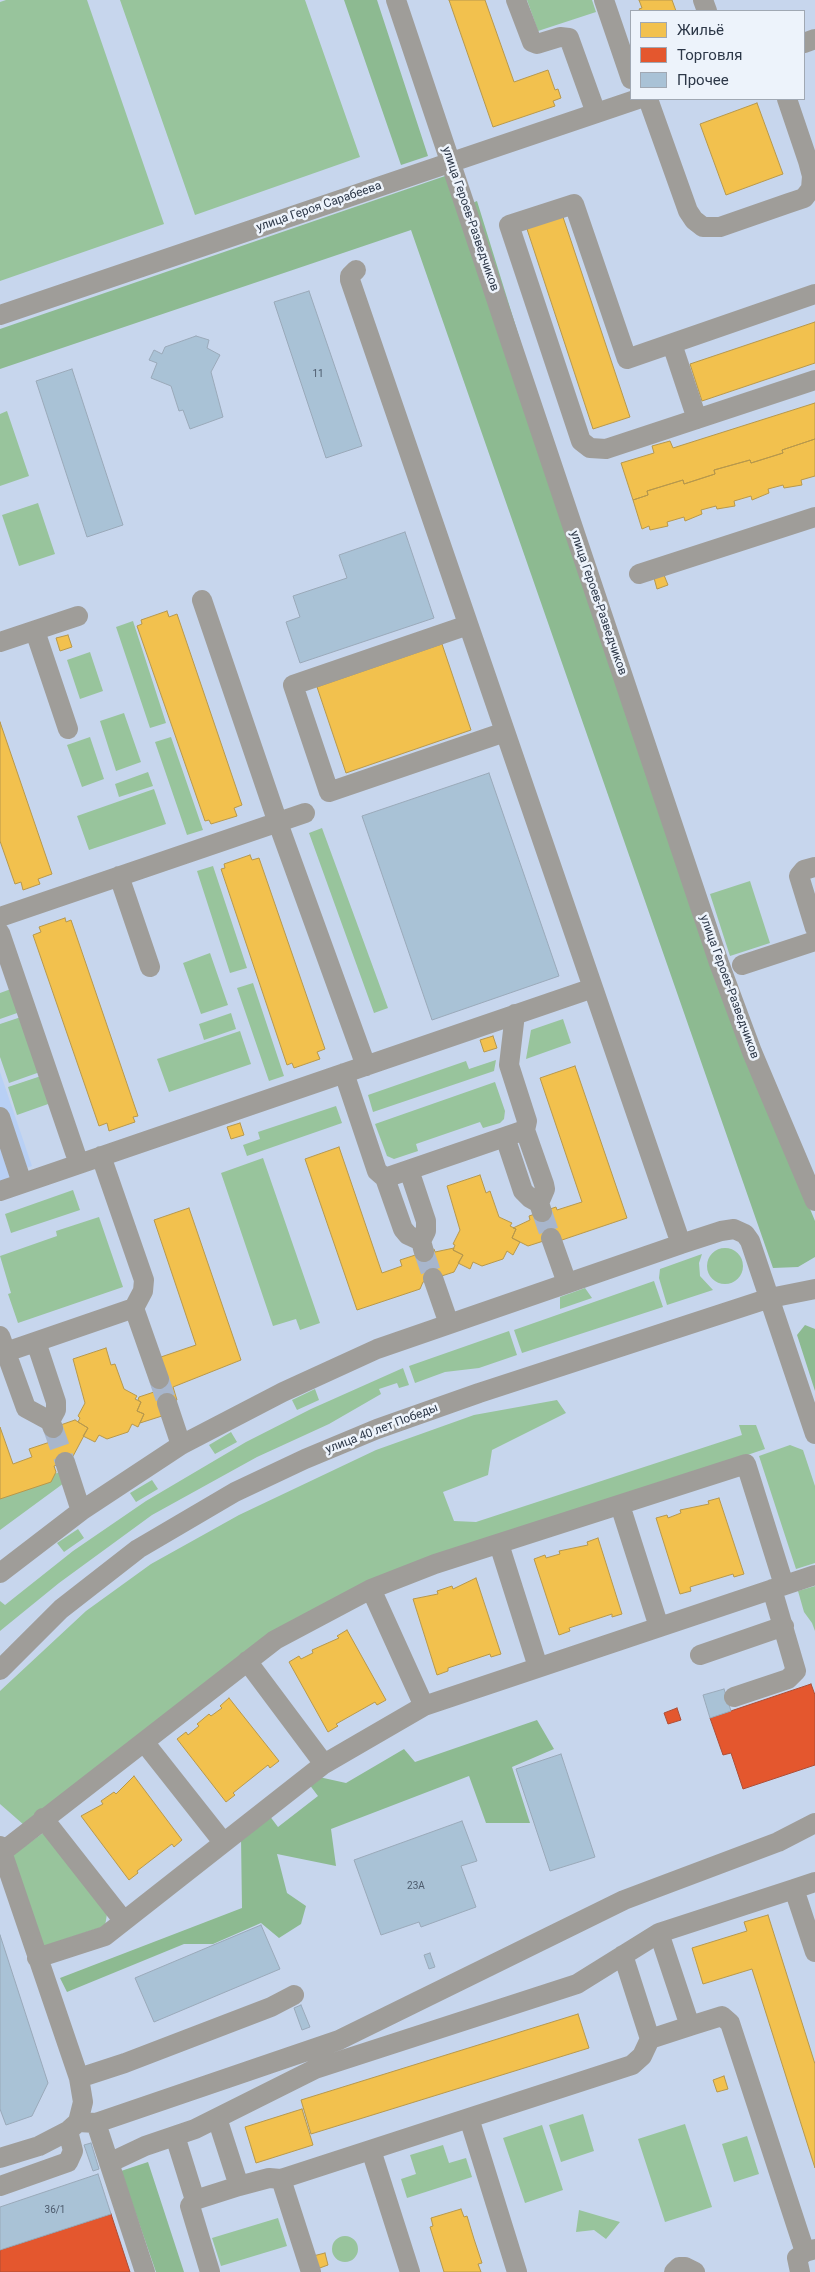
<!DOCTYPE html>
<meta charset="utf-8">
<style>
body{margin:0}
#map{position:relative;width:815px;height:2272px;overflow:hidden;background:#c7d6ed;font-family:Roboto,sans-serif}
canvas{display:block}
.legend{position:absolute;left:630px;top:10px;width:175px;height:90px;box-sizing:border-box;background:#edf3fb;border:1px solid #a0a8b3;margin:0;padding:6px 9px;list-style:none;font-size:15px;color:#2d3848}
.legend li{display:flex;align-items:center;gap:10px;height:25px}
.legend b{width:25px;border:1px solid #a0a8b3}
</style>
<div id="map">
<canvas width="815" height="2272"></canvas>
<ul class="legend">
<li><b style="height:14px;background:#f2c14e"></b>Жильё</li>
<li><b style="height:14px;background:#e4572e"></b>Торговля</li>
<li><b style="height:14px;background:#a9c2d6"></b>Прочее</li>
</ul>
</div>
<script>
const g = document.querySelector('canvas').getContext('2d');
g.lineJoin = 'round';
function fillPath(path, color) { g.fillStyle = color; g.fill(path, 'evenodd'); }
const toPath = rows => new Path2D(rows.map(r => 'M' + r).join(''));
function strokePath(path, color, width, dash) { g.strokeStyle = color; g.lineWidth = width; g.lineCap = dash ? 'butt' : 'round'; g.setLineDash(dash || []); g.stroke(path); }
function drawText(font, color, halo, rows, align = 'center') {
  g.font = font + ' Roboto,sans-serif'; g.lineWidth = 5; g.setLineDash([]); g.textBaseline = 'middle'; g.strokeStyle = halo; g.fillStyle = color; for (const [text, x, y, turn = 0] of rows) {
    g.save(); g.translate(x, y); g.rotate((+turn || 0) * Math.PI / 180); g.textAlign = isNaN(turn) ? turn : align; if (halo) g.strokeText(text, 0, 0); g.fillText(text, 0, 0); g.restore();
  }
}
fillPath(toPath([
 [0,1072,32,1166,12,1173,13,1177,0,1181]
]), '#b8d0f5');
fillPath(toPath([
 [6,0,87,0,164,224,0,281,0,2],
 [120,0,305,0,360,157,195,215],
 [527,0,592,0,596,12,538,31],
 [7,411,29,476,0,486,0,414],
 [38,503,55,554,19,566,2,515],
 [133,621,166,723,150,728,116,627],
 [90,652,103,691,80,699,67,660],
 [124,713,141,762,116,771,100,721],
 [90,737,104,779,82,787,67,745],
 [171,737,203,830,187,835,155,742],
 [148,772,153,786,119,797,115,784],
 [154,789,166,824,89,850,77,816],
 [322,828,388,1008,374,1013,309,833],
 [213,866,247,968,230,973,197,871],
 [750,881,770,943,730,956,710,894],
 [210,953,228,1005,201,1014,183,963],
 [253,983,284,1076,269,1081,237,988],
 [11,989,20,1012,0,1019,0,993],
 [231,1013,236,1029,204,1040,199,1024],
 [21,1017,40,1072,9,1083,0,1057,0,1024],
 [563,1019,571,1043,526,1059,531,1030],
 [240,1031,251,1064,169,1092,157,1059],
 [496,1060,494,1071,373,1112,368,1095,466,1061,469,1069],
 [41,1076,51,1103,17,1115,8,1087],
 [495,1082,505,1111,504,1119,500,1123,483,1128,480,1122,416,1144,418,1151,394,1159,387,1156,375,1124],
 [336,1106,342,1123,247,1156,243,1145,260,1139,258,1132],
 [263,1158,320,1323,300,1330,296,1319,273,1326,221,1173],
 [73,1190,80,1210,11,1233,5,1214],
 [99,1217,123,1287,18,1323,8,1294,11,1293,0,1256,57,1236,56,1231],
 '707 1266a18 18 0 1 1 36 0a18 18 0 1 1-36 0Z',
 [702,1254,699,1263,700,1276,713,1290,667,1305,659,1278,660,1269],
 [654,1281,663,1307,522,1353,514,1330],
 [585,1288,592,1298,560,1309,560,1297],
 [509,1331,517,1355,479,1368,445,1372,415,1383,409,1366],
 [403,1368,409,1385,399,1388,397,1383,379,1389,381,1394,329,1424,257,1457,152,1515,59,1583,0,1631,0,1601,5,1605,73,1551,146,1501,246,1442,311,1409],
 [315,1389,319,1400,297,1410,292,1400],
 [557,1400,566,1413,492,1450,488,1475,443,1492,454,1521,476,1522,742,1435,739,1425,756,1425,765,1449,363,1585,24,1825,0,1804,0,1691,86,1611,151,1564,239,1515,376,1450,474,1415],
 [231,1432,237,1442,215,1454,209,1445],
 [790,1445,803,1450,815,1486,815,1563,796,1569,759,1456],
 [60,1472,64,1483,0,1530,0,1492],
 [152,1480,158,1489,136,1502,130,1493],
 [78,1529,84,1538,64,1552,57,1543],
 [815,1586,815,1631,812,1623,804,1612,798,1591],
 [43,1833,107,1914,105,1926,41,1947,10,1857],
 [583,2114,594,2151,561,2162,549,2125],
 [685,2124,712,2207,665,2222,638,2139],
 [542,2125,563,2190,525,2203,503,2138],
 [747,2136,759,2174,734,2182,722,2144],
 [443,2145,449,2163,466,2158,472,2177,407,2198,401,2179,416,2174,410,2155],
 [579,2210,620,2222,606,2239,594,2230,576,2232],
 [278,2218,287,2246,221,2266,212,2238],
 '332 2249a13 13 0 1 1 26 0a13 13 0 1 1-26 0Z'
]), '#98c49c');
fillPath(toPath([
 [344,0,377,0,428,156,401,165],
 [448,175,459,209,477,201,725,1002,815,1221,815,1257,798,1267,773,1268,411,230,0,369,0,329],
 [805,1325,815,1329,815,1391,797,1335],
 [537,1720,554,1749,512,1767,530,1823,486,1823,469,1776,331,1829,336,1866,277,1854,287,1893,306,1906,301,1924,279,1938,261,1923,213,1944,184,1944,67,1992,60,1978,242,1908,241,1838,269,1815,278,1827,318,1796,309,1784,319,1777,346,1783,404,1749,415,1762],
 [148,2162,184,2272,156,2272,121,2171]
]), '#8dba91');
const homes = toPath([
 [449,0,485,0,514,82,548,70,555,90,558,89,561,98,553,101,555,106,493,127,449,0],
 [639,0,672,0,676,11,640,11,639,9,642,8,639,0],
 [757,103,783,174,726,195,700,124,757,103],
 [562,214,630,417,593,429,526,226,562,214],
 [815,322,815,363,702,401,690,364,815,322],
 [815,403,815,439,782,450,783,453,751,463,750,460,714,470,715,474,684,484,683,480,647,491,648,495,633,500,621,463,654,453,652,446,670,441,673,448,815,403],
 [815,439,815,476,801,480,802,485,784,488,783,485,768,489,769,493,752,500,751,496,734,501,735,506,717,509,716,506,701,510,702,514,685,521,684,517,667,522,668,526,650,530,649,526,642,529,633,500,648,495,647,491,683,480,684,484,715,474,714,470,750,460,751,463,783,453,782,450,815,439],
 [664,575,668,585,657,589,654,578,664,575],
 [167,611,169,617,177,614,242,805,234,808,237,816,211,824,209,820,205,821,137,626,142,624,141,620,167,611],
 [68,635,72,647,60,651,56,638,68,635],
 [442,644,471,730,346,773,317,687,442,644],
 [0,722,52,874,38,879,40,884,23,890,21,882,15,884,0,841,0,722],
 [250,855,252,860,259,858,325,1049,317,1052,320,1059,294,1068,292,1063,287,1065,221,869,225,868,224,864,250,855],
 [65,918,66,922,71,920,138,1116,133,1117,135,1122,109,1131,107,1123,99,1126,33,935,41,932,39,927,65,918],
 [493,1036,497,1048,484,1052,480,1040,493,1036],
 [575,1066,627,1218,562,1240,556,1237,528,1246,512,1238,516,1229,513,1228,530,1220,529,1216,556,1207,557,1210,582,1202,540,1078,575,1066],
 [240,1123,244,1135,231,1139,227,1127,240,1123],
 [339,1147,382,1273,402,1266,400,1260,434,1249,435,1252,454,1248,453,1250,463,1255,454,1272,423,1282,420,1289,357,1310,305,1159,339,1147],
 [480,1175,486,1193,490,1191,499,1217,512,1223,510,1226,516,1229,512,1238,520,1242,513,1255,507,1251,503,1259,482,1266,473,1262,470,1269,458,1263,463,1255,453,1250,455,1245,453,1244,460,1230,447,1186,480,1175],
 [189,1208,241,1360,173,1387,177,1400,163,1405,162,1416,140,1423,144,1414,137,1411,141,1402,138,1400,139,1397,154,1392,151,1384,158,1358,196,1345,154,1220,189,1208],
 [106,1348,111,1365,115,1364,124,1389,137,1396,135,1399,141,1402,137,1411,144,1414,138,1427,132,1424,128,1432,107,1439,99,1435,95,1442,83,1436,88,1428,78,1422,80,1418,78,1416,85,1403,73,1359,106,1348],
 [75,1420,88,1428,71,1460,54,1466,56,1472,51,1482,0,1499,0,1427,13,1464,32,1457,29,1449,53,1441,49,1429,75,1420],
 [719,1498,744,1574,734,1577,733,1574,690,1587,691,1591,680,1594,656,1518,667,1515,668,1518,681,1513,680,1510,709,1504,708,1501,719,1498],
 [598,1538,622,1614,612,1617,612,1614,569,1628,570,1631,559,1635,534,1559,545,1555,546,1558,560,1554,559,1551,588,1545,587,1542,598,1538],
 [476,1578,501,1654,491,1657,490,1654,448,1668,448,1671,437,1675,413,1599,438,1594,437,1591,452,1586,453,1589,476,1578],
 [347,1630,386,1700,377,1705,375,1702,336,1724,338,1726,328,1732,289,1662,299,1656,301,1659,313,1653,312,1650,339,1638,337,1636,347,1630],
 [229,1698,279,1761,270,1768,268,1765,233,1793,235,1795,226,1802,177,1739,186,1732,188,1735,199,1726,197,1724,209,1714,211,1716,222,1708,220,1706,229,1698],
 [134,1776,182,1840,174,1847,172,1844,137,1871,138,1873,129,1880,81,1816,103,1804,101,1801,114,1792,116,1794,134,1776],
 [768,1915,815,2064,815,2168,752,1969,703,1984,692,1948,747,1931,744,1922,768,1915],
 [578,2014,589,2048,311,2134,301,2100,578,2014],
 [724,2076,728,2089,717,2092,713,2080,724,2076],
 [302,2109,313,2145,256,2163,245,2127,302,2109],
 [461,2209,464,2217,467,2216,474,2239,482,2263,478,2264,481,2272,444,2272,430,2227,433,2226,431,2218,461,2209],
 [325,2253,328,2265,317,2269,313,2256,325,2253]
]);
fillPath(homes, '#f2c14e');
strokePath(homes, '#b7984c', 1);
const shops = toPath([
 [811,1684,815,1695,815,1765,743,1789,731,1753,723,1755,710,1718,811,1684],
 [677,1708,681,1720,668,1724,664,1713,677,1708],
 [111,2214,130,2272,0,2272,0,2250,111,2214]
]);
fillPath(shops, '#e4572e');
strokePath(shops, '#ad4e36', 1);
const building = toPath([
 [309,291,362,446,326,458,274,302,309,291],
 [196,336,209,340,207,348,220,355,211,372,223,417,190,429,183,410,179,411,171,386,151,378,157,363,149,360,154,350,162,354,165,347,196,336],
 [72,369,123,525,87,537,36,381,72,369],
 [405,532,434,618,300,663,286,622,300,617,293,596,347,578,339,555,405,532],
 [489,773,559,976,432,1020,362,816,489,773],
 [724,1689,731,1711,710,1718,703,1695,724,1689],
 [561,1754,595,1857,550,1871,516,1769,561,1754],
 [462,1821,477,1861,461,1866,476,1907,421,1927,419,1922,381,1935,354,1860,462,1821],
 [261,1925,280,1969,154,2022,135,1978,261,1925],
 [0,1935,48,2083,32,2116,6,2125,0,2109,0,1935],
 [430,1953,435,1967,429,1969,424,1955,430,1953],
 [301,2005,310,2027,302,2030,294,2008,301,2005],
 [91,2143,99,2169,93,2171,84,2145,91,2143],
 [98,2174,111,2214,0,2250,0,2207,98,2174]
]);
fillPath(building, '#a9c2d6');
strokePath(building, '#9aa9b9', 1);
strokePath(toPath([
 [542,1212,551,1238],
 [424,1252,433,1278],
 [159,1379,167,1403],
 [53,1428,65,1462]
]), '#a8b6cc', 20, [20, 10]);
strokePath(toPath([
 [396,0,719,963,752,1052,815,1201],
 [516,0,532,42,537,44,560,37,569,38,596,113],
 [604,0,631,79],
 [703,0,707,11],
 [804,43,815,39],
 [648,99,688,211,694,220,703,227,720,227,789,203,804,198,811,189,812,176,808,161,787,99],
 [356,270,350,276,350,280,681,1244,721,1231,734,1229,745,1234,750,1241,815,1434],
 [815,294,627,359,574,204,509,225,581,441,590,448,606,449,815,380],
 [0,315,638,99],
 [672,344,697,419],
 [639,574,815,517],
 [202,600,278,823,366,1066],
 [468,625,293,685,329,792,505,732],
 [35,631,68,729],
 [0,642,78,616],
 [815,867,804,870,799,876,815,928],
 [119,876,150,967],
 [0,917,305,813],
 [0,933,79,1164],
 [742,965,815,941],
 [515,1014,509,1065,527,1121,525,1130,544,1184,545,1189,539,1203],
 [344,1073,377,1171,385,1178,403,1229,408,1235,421,1241,424,1252],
 [0,1117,22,1183],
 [505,1137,523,1191,530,1198,539,1203,542,1212],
 [101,1156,144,1280,143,1291,134,1308,159,1379],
 [409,1170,426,1221,426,1231,421,1241],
 [385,1178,525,1130],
 [0,1191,593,988],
 [551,1238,567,1283],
 [433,1278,449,1324],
 [0,1336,26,1408,50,1421,53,1428],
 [36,1342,56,1402,56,1410,50,1421],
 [6,1352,134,1308],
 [167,1403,181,1445],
 [65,1462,81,1511],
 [620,1505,659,1627],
 [499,1544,538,1667],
 [0,1573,81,1511,181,1445,283,1392,377,1349,681,1244],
 [371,1589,424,1706],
 [700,1655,784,1626],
 [247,1661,324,1764],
 [0,1670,61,1609,138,1549,235,1492,305,1459,377,1429,479,1393,770,1298,815,1289],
 [734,1697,788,1679,796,1671,772,1589],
 [144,1742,223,1842],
 [43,1818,123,1920],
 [0,1846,79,2078,83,2102,78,2122,68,2131,39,2146,0,2158],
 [2,1852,275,1640,371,1589,435,1564,746,1464,784,1585],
 [794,1889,815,1882],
 [659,1933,577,1984,315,2069,217,2118,239,2186,269,2178,281,2179,632,2065,642,2056,650,2039,690,2026],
 [815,1952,794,1889,659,1933,690,2026,722,2016,730,2023,805,2252,815,2249],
 [623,1955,650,2039],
 [37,1958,105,1936,324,1764,424,1706,815,1575],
 [79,2078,125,2063,271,2007,294,1995],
 [469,2118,517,2272],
 [78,2122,96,2123,339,2040,624,1900,778,1842,815,1823],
 [96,2123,145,2272],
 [175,2136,195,2200],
 [371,2150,410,2272],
 [109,2163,145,2146,195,2129,217,2118],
 [281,2179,311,2272],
 [0,2186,68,2162,73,2151,68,2131],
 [210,2272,190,2206,195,2200,239,2186],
 [674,2272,679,2267,685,2267,695,2272],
 [800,2272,797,2258,805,2252]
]), '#9f9d99', 20);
drawText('10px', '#4c5a6c', null, [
 ["11",318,374],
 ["23А",416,1886],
 ["36/1",55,2210]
]);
drawText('12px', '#2d3848', '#edf3fb', [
 ["улица Героя Сарабеева",319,207,-19],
 ["улица Героев-Разведчиков",470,219,71],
 ["улица Героев-Разведчиков",598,603,71],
 ["улица Героев-Разведчиков",729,987,70],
 ["улица 40 лет Победы",382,1429,-21]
]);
</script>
